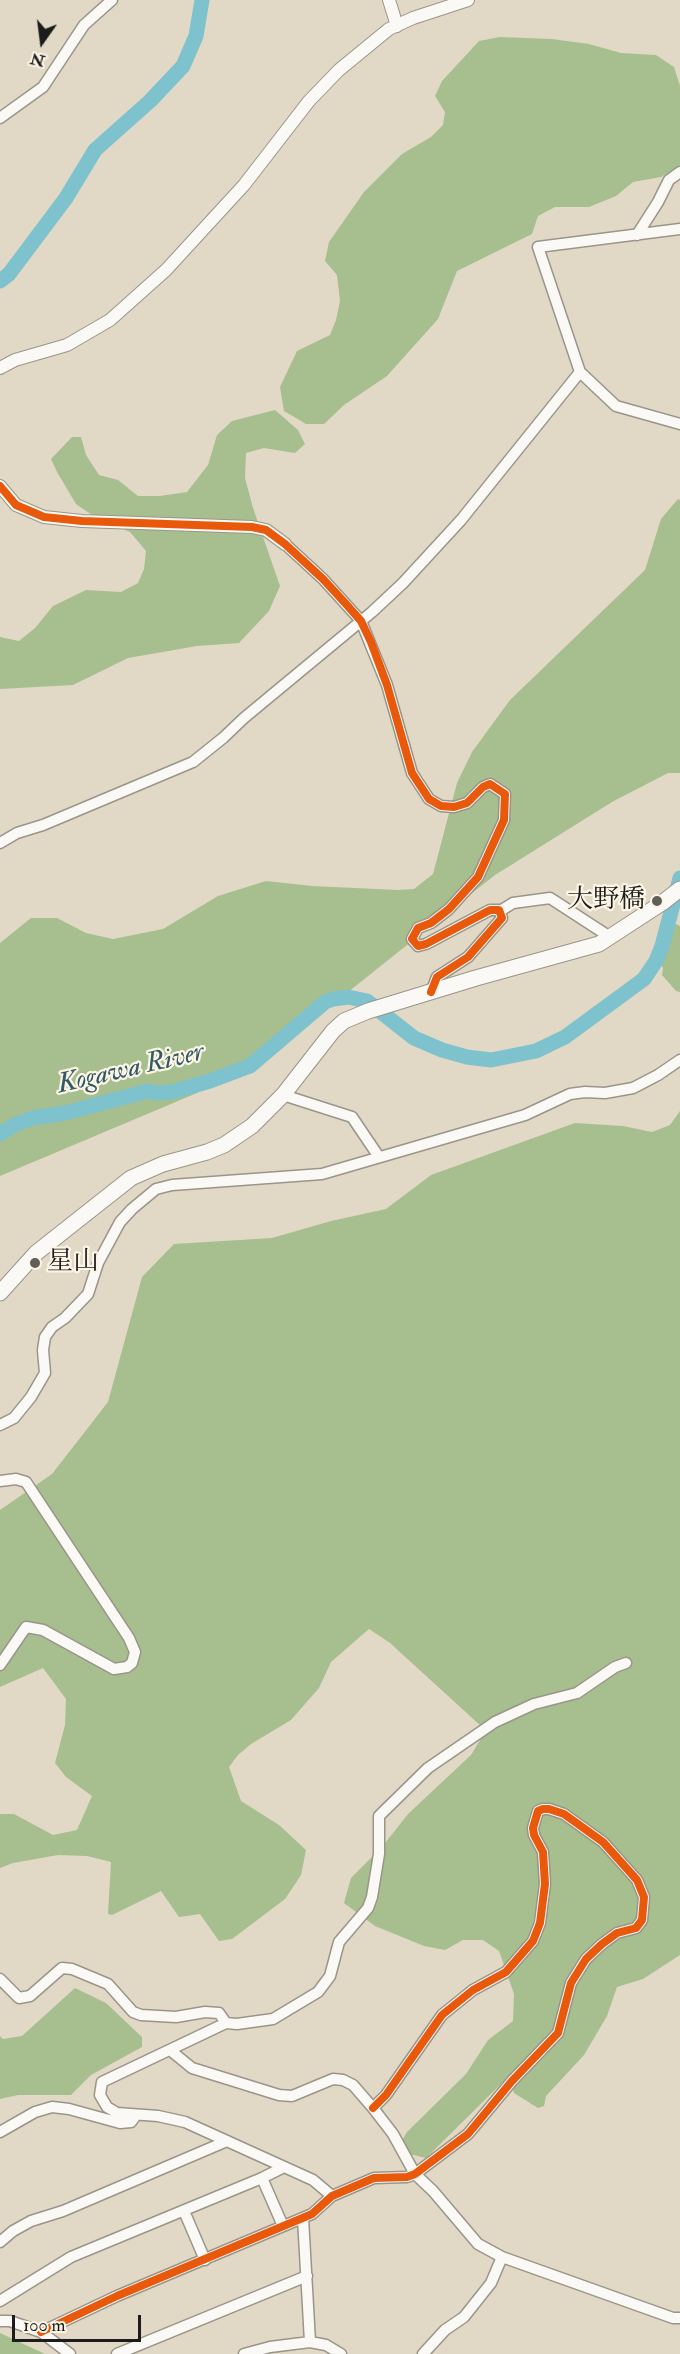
<!DOCTYPE html>
<meta charset="utf-8">
<style>
body{margin:0}
#map{position:relative;width:680px;height:2354px;overflow:hidden;background:#e1d9c5;font-family:"IM FELL Double Pica",serif}
canvas{display:block}
.north{position:absolute;left:12px;top:12px;width:60px;height:60px;-webkit-text-stroke:4px #fcf5e5;paint-order:stroke;rotate:194deg;font-size:16px;font-weight:700;line-height:24px;text-align:center;color:#1c1c1c}
.north::after{content:'';display:block;margin:auto;width:21px;height:27px;background:#1c1c1c;clip-path:polygon(50% 0,100% 100%,50% 72%,0 100%)}
.scale{position:absolute;left:12px;top:2315px;width:129px;height:27px;box-sizing:border-box;border:3px solid #1c1c1c;border-top:0;padding-left:8px;font-size:18px;line-height:21px;white-space:nowrap;color:#1c1c1c;-webkit-text-stroke:4px #fcf5e5;paint-order:stroke}
</style>
<div id="map">
<canvas width="680" height="2354"></canvas>
<div class="north">N</div>
<div class="scale">100 m</div>
</div>
<script>
const g = document.querySelector('canvas').getContext('2d');
g.lineJoin = 'round';
function fillPath(path, color) { g.fillStyle = color; g.fill(path, 'evenodd'); }
const toPath = rows => new Path2D(rows.map(r => 'M' + r).join(''));
function strokePath(path, color, width, dash) { g.strokeStyle = color; g.lineWidth = width; g.lineCap = dash ? 'butt' : 'round'; g.setLineDash(dash || []); g.stroke(path); }
function drawText(font, color, halo, rows, align = 'center') {
  g.font = font + ' "IM FELL Double Pica","Noto Serif JP",serif'; g.lineWidth = 4.5; g.setLineDash([]); g.textBaseline = 'middle'; g.strokeStyle = halo; g.fillStyle = color; for (const [text, x, y, turn = 0] of rows) {
    g.save(); g.translate(x, y); g.rotate((+turn || 0) * Math.PI / 180); g.textAlign = isNaN(turn) ? turn : align; if (halo) g.strokeText(text, 0, 0); g.fillText(text, 0, 0); g.restore();
  }
}
fillPath(toPath([
 [500,37,552,39,589,44,621,53,656,55,674,67,680,86,680,165,661,177,633,182,616,196,589,207,555,207,538,216,532,234,457,271,438,319,387,376,344,405,324,424,306,424,284,411,280,387,297,351,330,335,336,320,340,301,337,275,325,261,329,242,364,192,402,154,431,137,443,125,445,112,435,96,442,81,479,41],
 [275,410,298,430,305,444,295,453,264,448,246,453,245,478,253,508,280,586,269,611,239,643,197,646,128,658,73,685,0,689,0,637,19,641,35,628,53,606,86,590,121,592,138,583,144,569,146,551,130,532,92,515,76,504,57,472,51,459,72,437,81,437,86,455,99,475,118,480,138,496,160,496,187,492,208,465,217,435,232,421],
 [678,499,680,500,680,773,668,773,612,802,495,875,343,996,263,1055,197,1093,0,1176,0,943,31,918,57,918,86,933,113,939,163,929,218,896,266,881,312,886,398,890,414,889,433,874,457,783,472,752,510,700,645,570,661,519],
 [676,924,680,926,680,992,676,991,662,975,663,968,660,963,668,935,671,925],
 [680,1111,680,1955,643,1979,617,1987,607,2016,584,2055,546,2096,544,2106,538,2108,514,2093,511,2082,503,2082,426,2158,406,2153,400,2144,407,2132,466,2074,488,2040,513,2021,514,1994,499,1951,483,1940,463,1940,445,1950,424,1946,375,1926,344,1903,351,1878,382,1847,408,1814,471,1755,482,1737,482,1727,390,1643,369,1629,331,1662,319,1688,291,1720,251,1744,238,1755,229,1767,241,1801,279,1825,306,1850,301,1875,285,1899,232,1939,219,1941,200,1914,179,1917,161,1891,112,1915,108,1914,111,1862,87,1856,58,1855,13,1863,0,1868,0,1814,14,1814,53,1835,77,1830,92,1796,66,1777,55,1763,65,1725,66,1699,43,1668,0,1687,0,1510,52,1474,108,1402,142,1277,174,1244,272,1238,331,1221,386,1209,431,1175,575,1123,623,1126,652,1132,670,1125],
 [75,1988,106,2003,142,2037,142,2047,91,2075,71,2095,18,2095,0,2099,0,2036,3,2039,22,2036],
 [0,2333,45,2354,0,2354]
]), '#a7be8f');
strokePath(toPath([
 [0,281,9,274,66,198,95,150,150,101,183,66,196,36,202,0],
 [0,1134,16,1124,33,1118,65,1113,148,1091,157,1093,172,1092,210,1081,250,1066,325,1002,333,999,348,997,367,1001,414,1038,442,1050,467,1057,491,1060,536,1051,565,1037,644,979,656,961,662,946,680,878]
]), '#7dc2cd', 15);
const minor = toPath([
 [0,118,43,87,84,25,112,0],
 [680,229,538,247,580,372,616,406,680,424],
 [637,235,658,202,669,180,680,172],
 [285,544,323,579,361,621,387,685,412,773,429,799,441,806,454,807,467,803,483,787,490,784,505,794,504,820,478,877,449,909,431,923,418,928,412,939,418,946,426,944,490,910,499,910,502,918,468,957,437,977,431,992],
 [0,843,17,833,43,825,193,762,223,738,244,718,372,612,403,583,461,520,580,372],
 [500,911,513,903,550,898,610,937],
 [283,1095,352,1117,379,1157],
 [0,1425,14,1418,31,1397,45,1373,43,1350,45,1337,52,1327,65,1318,88,1294,98,1263,120,1222,132,1209,156,1189,172,1185,322,1174,525,1115,570,1094,585,1092,605,1093,633,1088,658,1075,680,1060],
 [0,1481,16,1479,26,1482,129,1638,135,1652,132,1663,127,1667,114,1669,43,1630,26,1627,0,1665],
 [0,1979,19,1998,30,1996,62,1968,72,1969,108,1984,133,2012,141,2015,176,2017,205,2012,219,2013,226,2023],
 [170,2050,192,2068,279,2095,292,2096,333,2079,343,2080,353,2085,373,2108,393,2134,415,2174,433,2191,478,2244,502,2257,673,2318,680,2318],
 [0,2132,35,2112,52,2107,69,2109,120,2123,131,2122,136,2115],
 [262,2178,283,2226],
 [332,2196,313,2180,185,2122,158,2116,117,2113,107,2107,100,2095,102,2082,226,2023,237,2024,273,2019,318,1992,330,1976,339,1942,368,1908,372,1897,379,1854,379,1816,428,1768,495,1722,534,1704,577,1693,615,1667,626,1663],
 [184,2211,205,2260],
 [303,2218,310,2342],
 [0,2242,13,2231,31,2221,63,2211,227,2141],
 [0,2301,71,2257,262,2178,284,2167],
 [0,2321,10,2321,41,2332,70,2354],
 [41,2332,117,2296,312,2214,332,2196,374,2178,407,2177,415,2174,468,2134,512,2081,558,2033,571,1983,586,1959,602,1944,617,1933,636,1928,642,1920,644,1897,637,1880,603,1842,564,1814,549,1809,543,1809,538,1811,533,1828,534,1835,543,1852,545,1884,540,1923,533,1941,506,1972,473,1990,442,2015,386,2095,373,2108],
 [117,2354,307,2276],
 [244,2354,270,2347,310,2342,326,2345,341,2354],
 [423,2354,445,2330,464,2317,491,2283,502,2257]
]);
const tertiary = toPath([
 [389,0,397,26],
 [0,368,15,360,67,345,110,320,166,270,244,185,309,101,339,70,389,29,413,18,468,0],
 [0,486,16,505,44,517,82,521,252,527,266,530,285,544]
]);
const primary = toPath([
 [0,1293,36,1253,131,1178,163,1164,207,1152,224,1145,252,1126,283,1095,333,1031,344,1021,368,1011,476,978,599,944,662,903,680,889]
]);
strokePath(minor, '#9a958a', 13);
strokePath(tertiary, '#9a958a', 14);
strokePath(primary, '#9a958a', 17);
strokePath(minor, '#faf9f6', 10);
strokePath(tertiary, '#faf9f6', 12);
strokePath(primary, '#faf9f6', 15);
strokePath(toPath([
 [0,486,16,505,44,517,82,521,252,527,266,530,285,544,323,579,346,604,361,621,371,642,387,685,412,773,429,799,441,806,454,807,467,803,483,787,490,784,505,794,504,820,478,877,449,909,431,923,418,928,412,939,418,946,426,944,490,910,499,910,502,918,468,957,437,977,431,992],
 [41,2332,117,2296,312,2214,332,2196,374,2178,407,2177,415,2174,468,2134,512,2081,558,2033,571,1983,586,1959,602,1944,617,1933,636,1928,642,1920,644,1897,637,1880,603,1842,564,1814,549,1809,543,1809,538,1811,533,1828,534,1835,543,1852,545,1884,540,1923,533,1941,506,1972,473,1990,442,2015,386,2095,373,2108]
]), '#e8590c', 8);
for (const [x, y, r, color] of [
 [657,901,6,"#615e57"],
 [35,1263,6,"#615e57"]
]) { const dot = new Path2D(); dot.arc(x, y, r, 0, 2 * Math.PI); g.fillStyle = color; g.fill(dot); strokePath(dot, '#fcf5e5', 2); }
drawText('26px', '#1c1c1c', '#fcf5e5', [
 ["大野橋",645,901],
 ["星山",47,1263,"left"]
], 'right');
drawText('italic 27px', '#325a64', '#fcf5e5', [
 ["Kogawa River",131,1070,-13]
]);
</script>
